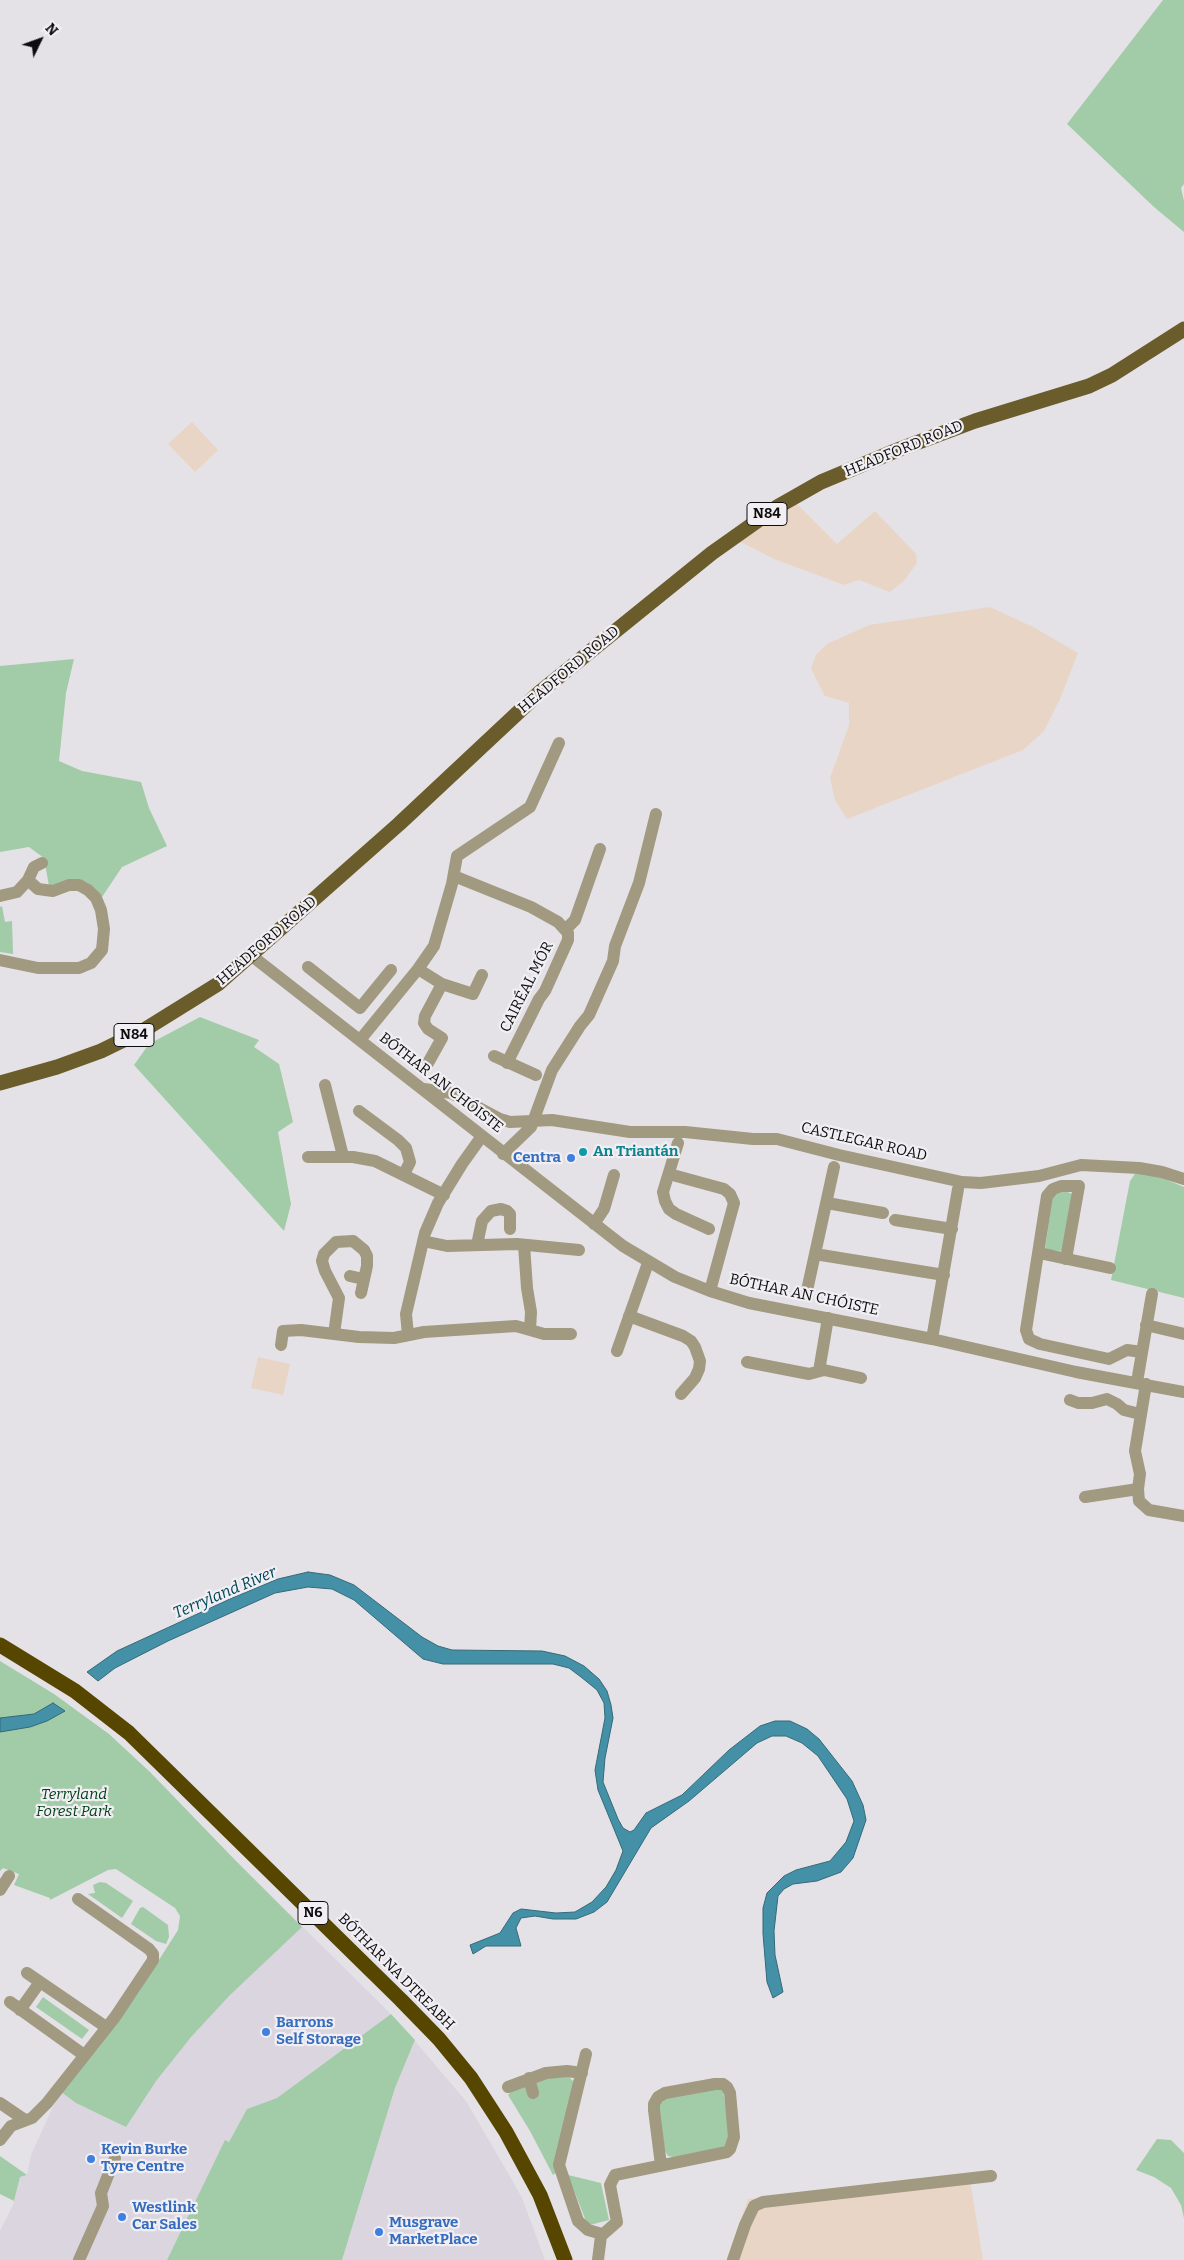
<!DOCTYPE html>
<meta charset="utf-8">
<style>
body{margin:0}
#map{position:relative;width:1184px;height:2260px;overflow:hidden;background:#e4e2e6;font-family:Bitter,serif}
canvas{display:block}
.north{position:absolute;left:15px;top:15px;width:50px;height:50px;-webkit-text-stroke:4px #f1eff3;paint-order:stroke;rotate:48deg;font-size:14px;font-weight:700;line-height:20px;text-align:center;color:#0d0d0e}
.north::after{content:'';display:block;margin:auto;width:18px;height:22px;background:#0d0d0e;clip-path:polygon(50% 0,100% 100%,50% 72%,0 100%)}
</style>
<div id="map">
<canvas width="1184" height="2260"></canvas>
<div class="north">N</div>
</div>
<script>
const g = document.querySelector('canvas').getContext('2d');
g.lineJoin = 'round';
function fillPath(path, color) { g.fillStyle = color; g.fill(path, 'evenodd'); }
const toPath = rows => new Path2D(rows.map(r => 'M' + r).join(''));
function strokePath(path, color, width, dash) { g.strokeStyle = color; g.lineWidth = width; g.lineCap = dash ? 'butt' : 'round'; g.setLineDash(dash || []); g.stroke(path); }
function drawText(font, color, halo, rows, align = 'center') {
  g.font = font + ' Bitter,serif'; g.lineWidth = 4.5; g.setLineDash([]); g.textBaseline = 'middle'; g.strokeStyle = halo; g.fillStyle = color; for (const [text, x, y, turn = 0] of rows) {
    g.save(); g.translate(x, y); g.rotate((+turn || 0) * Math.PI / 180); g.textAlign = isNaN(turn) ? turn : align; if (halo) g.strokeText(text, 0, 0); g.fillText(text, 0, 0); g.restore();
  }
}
fillPath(toPath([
 [236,1861,391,2014,277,2098,247,2109,229,2142,226,2141,167,2260,0,2260,0,2231,13,2205,20,2177,27,2175,31,2155,60,2091,127,2009,155,1968],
 [415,2041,466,2101,511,2178,523,2200,545,2260,342,2260,395,2088]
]), '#dbd5e0');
fillPath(toPath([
 [192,422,218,450,195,472,168,444],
 [795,502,837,544,875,511,916,554,917,563,904,581,890,592,859,580,844,585,774,559,737,540],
 [990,607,1035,628,1078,653,1060,699,1044,731,1023,750,847,819,835,800,830,778,849,725,849,703,825,696,811,669,816,655,827,644,869,625],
 [258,1357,290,1364,283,1395,251,1388],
 [969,2174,983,2260,726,2260,748,2199]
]), '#e9d5c6');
fillPath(toPath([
 [1163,0,1184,0,1184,184,1181,188,1184,201,1184,232,1154,207,1067,124],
 [74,659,66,693,59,761,82,771,141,782,149,808,167,846,122,867,102,897,88,883,79,879,49,886,44,858,29,847,0,852,0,666],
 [2,906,5,922,12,921,13,954,0,952,0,907],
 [200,1017,259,1040,254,1047,279,1064,293,1122,278,1132,291,1204,284,1231,134,1065,149,1044],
 [1139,1168,1184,1187,1184,1298,1111,1280,1130,1181],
 [1063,1190,1072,1194,1063,1251,1045,1250,1053,1193],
 [0,1661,54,1694,109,1734,150,1772,236,1861,302,1927,229,1996,191,2037,156,2081,126,2127,76,2103,60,2091,136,1996,178,1930,180,1916,175,1908,116,1869,108,1870,50,1900,50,1898,14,1885,19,1874,3,1868,0,1871],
 [100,1882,106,1883,133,1901,122,1918,88,1894,95,1893,93,1885],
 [143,1907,168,1925,169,1937,166,1944,156,1941,131,1924,140,1908],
 [43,1997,89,2030,82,2039,36,2007],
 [391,2014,415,2040,395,2088,342,2260,167,2260,225,2140,229,2142,247,2109,277,2098],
 [567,2075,574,2082,557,2172,553,2175,530,2131,508,2095,516,2087,536,2084,537,2080],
 [714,2088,723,2090,730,2139,724,2147,674,2157,668,2156,665,2151,659,2106,665,2098],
 [1157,2139,1171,2140,1184,2153,1184,2218,1181,2205,1171,2188,1154,2177,1136,2170],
 [0,2156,27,2175,20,2177,14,2201,0,2194],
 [568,2175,601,2183,609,2220,590,2225,586,2221]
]), '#a2cba8');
const water = toPath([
 [308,1572,330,1575,354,1585,422,1637,438,1646,452,1650,542,1651,565,1656,584,1666,599,1679,607,1691,611,1705,613,1718,605,1758,603,1782,618,1819,623,1828,630,1832,634,1830,646,1813,682,1795,729,1750,760,1726,775,1721,790,1721,807,1729,819,1739,852,1781,863,1805,866,1820,853,1858,841,1872,817,1881,793,1884,784,1889,778,1896,774,1931,775,1955,783,1992,773,1998,767,1982,763,1934,763,1908,767,1893,784,1876,796,1870,830,1861,846,1842,854,1821,847,1799,818,1756,802,1743,786,1736,772,1736,757,1743,689,1801,651,1828,607,1902,594,1912,576,1919,553,1919,535,1916,521,1918,516,1928,521,1946,486,1946,473,1954,470,1945,500,1933,513,1913,521,1909,556,1913,575,1912,592,1902,606,1887,616,1870,623,1851,598,1790,595,1770,605,1718,604,1703,597,1690,581,1677,569,1668,553,1664,443,1664,423,1659,354,1600,332,1589,308,1587,275,1593,168,1641,115,1668,98,1681,87,1672,117,1651,230,1599,278,1579,308,1572],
 [53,1703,65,1711,47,1721,30,1727,0,1732,0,1718,34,1714,53,1703]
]);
fillPath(water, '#4491a7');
strokePath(water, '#346979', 1);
strokePath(toPath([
 [454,876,531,907,558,922,568,933,568,940,545,991,539,999,507,1063],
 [0,896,17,892,28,880],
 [566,929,575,920,600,849],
 [252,956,623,1246,675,1277,710,1291,749,1303,932,1339,1076,1372,1184,1392],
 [0,960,38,968,79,968,91,963,102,950,104,929,101,910,96,898,88,890,79,885,69,885,53,891,38,889,28,880,34,867,42,863],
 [308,967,360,1008,391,970],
 [418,969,442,984,473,994,482,975],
 [360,1040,418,969,434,946,452,884,457,856,530,807,559,743],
 [494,1056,536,1075],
 [428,1063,442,1038,428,1029,424,1023,425,1016,442,984],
 [325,1085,343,1156],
 [424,1089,451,1093,500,1119,510,1122,552,1120,630,1132,685,1132,753,1139,777,1139,839,1155,962,1182,981,1183,1039,1176,1081,1165,1139,1168,1162,1172,1184,1179],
 [359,1111,398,1140,406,1148,410,1162,404,1174],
 [678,1143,663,1192,665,1201,669,1209,676,1214,709,1229],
 [503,1154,531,1127,552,1070,580,1026,589,1015,613,961,615,946,639,883,656,814],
 [308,1157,353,1157,375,1161,444,1195],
 [669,1174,724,1189,730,1194,734,1203,710,1291],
 [827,1203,883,1213],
 [895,1220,952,1229],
 [594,1224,604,1209,614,1175],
 [423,1241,447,1246,517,1244,579,1250],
 [477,1245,482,1221,491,1211,501,1209,507,1211,510,1214,510,1229],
 [524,1245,527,1288,531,1312,530,1330],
 [1039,1253,1110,1268],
 [815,1254,944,1275],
 [1066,1259,1079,1186,1061,1186,1053,1189,1047,1196,1026,1330,1029,1339,1040,1344,1109,1359,1127,1350,1142,1352],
 [350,1276,363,1279],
 [806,1295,834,1167],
 [629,1316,683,1336,691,1341,695,1347,700,1361,699,1369,695,1378,681,1394],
 [1146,1325,1184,1334],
 [334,1334,339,1298,325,1271,322,1261,324,1254,336,1242,353,1241,364,1250,367,1256,367,1266,361,1293],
 [408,1335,406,1314,425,1233,438,1203,462,1164,482,1136],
 [932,1339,958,1189],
 [281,1345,283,1331,301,1330,359,1337,394,1338,424,1332,516,1326,544,1334,571,1334],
 [617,1351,648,1263],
 [747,1362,809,1374,824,1370,861,1378],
 [819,1371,828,1318],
 [1137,1382,1152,1294],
 [1146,1384,1135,1451,1140,1474,1138,1489,1139,1501,1149,1510,1184,1516],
 [1070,1400,1078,1403,1092,1403,1107,1399,1117,1404,1124,1410,1140,1414],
 [1085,1497,1138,1489],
 [0,1890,9,1876],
 [27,1973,106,2027],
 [10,2002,84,2055],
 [20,2010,40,1982],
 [586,2054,559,2165,578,2221,588,2230,602,2234],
 [529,2078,533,2093],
 [508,2087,546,2073,567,2071,582,2073],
 [0,2103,25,2120],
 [0,2140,11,2126,32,2118,47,2103,115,2017,153,1960,153,1954,149,1949,78,1899],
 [79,2260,103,2206,101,2193,115,2158],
 [598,2260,601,2236,617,2222,610,2185,615,2175,727,2152,730,2149,734,2137,730,2093,727,2087,723,2084,715,2084,665,2093,658,2097,654,2104,654,2110,661,2165],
 [733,2260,745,2225,754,2206,763,2202,991,2176]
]), '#a19980', 12);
strokePath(toPath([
 [0,1083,57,1067,101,1051,144,1030,218,984,399,824,540,692,712,553,777,507,821,482,900,449,975,421,1089,386,1112,375,1184,329]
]), '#6a5c2b', 15);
strokePath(toPath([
 [0,1645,75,1691,129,1733,401,2000,439,2039,471,2078,506,2132,540,2195,565,2260]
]), '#574600', 15);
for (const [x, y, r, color] of [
 [583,1152,5,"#0f9aa8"],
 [571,1158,5,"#3f7fe0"],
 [266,2032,5,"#3f7fe0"],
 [91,2159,5,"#3f7fe0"],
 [122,2217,5,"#3f7fe0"],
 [379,2232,5,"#3f7fe0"]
]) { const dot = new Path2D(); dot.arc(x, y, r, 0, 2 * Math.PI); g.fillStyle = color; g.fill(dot); strokePath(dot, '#f1eff3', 2); }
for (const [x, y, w] of [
 [767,514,40],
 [134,1035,40],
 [313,1913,30]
]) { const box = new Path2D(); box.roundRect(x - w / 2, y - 11.5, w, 23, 4); g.fillStyle = '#f1eff3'; g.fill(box); strokePath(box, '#0d0d0e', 1); }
drawText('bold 14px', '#0d0d0e', null, [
 ["N84",767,514],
 ["N84",134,1035],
 ["N6",313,1913]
]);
drawText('15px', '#0d0d0e', '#f1eff3', [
 ["HEADFORD ROAD",904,449,-22],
 ["HEADFORD ROAD",569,670,-40],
 ["HEADFORD ROAD",267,941,-41],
 ["CAIRÉAL MÓR",527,987,-63],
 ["BÓTHAR AN CHÓISTE",441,1083,38],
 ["CASTLEGAR ROAD",864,1142,13],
 ["BÓTHAR AN CHÓISTE",804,1295,12],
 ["BÓTHAR NA DTREABH",396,1972,45]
]);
drawText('bold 15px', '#0d838f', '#f1eff3', [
 ["An Triantán",593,1152]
], 'left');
drawText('bold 15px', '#366cbe', '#f1eff3', [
 ["Centra",561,1158,"right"],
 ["Barrons",276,2023],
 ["Self Storage",276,2040],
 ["Kevin Burke",101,2150],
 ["Tyre Centre",101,2167],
 ["Westlink",132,2208],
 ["Car Sales",132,2225],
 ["Musgrave",389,2223],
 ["MarketPlace",389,2240]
], 'left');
drawText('italic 15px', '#014018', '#f1eff3', [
 ["Terryland",74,1795],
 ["Forest Park",74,1812]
]);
drawText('italic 16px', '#004757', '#f1eff3', [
 ["Terryland River",225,1593,-23]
]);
</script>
